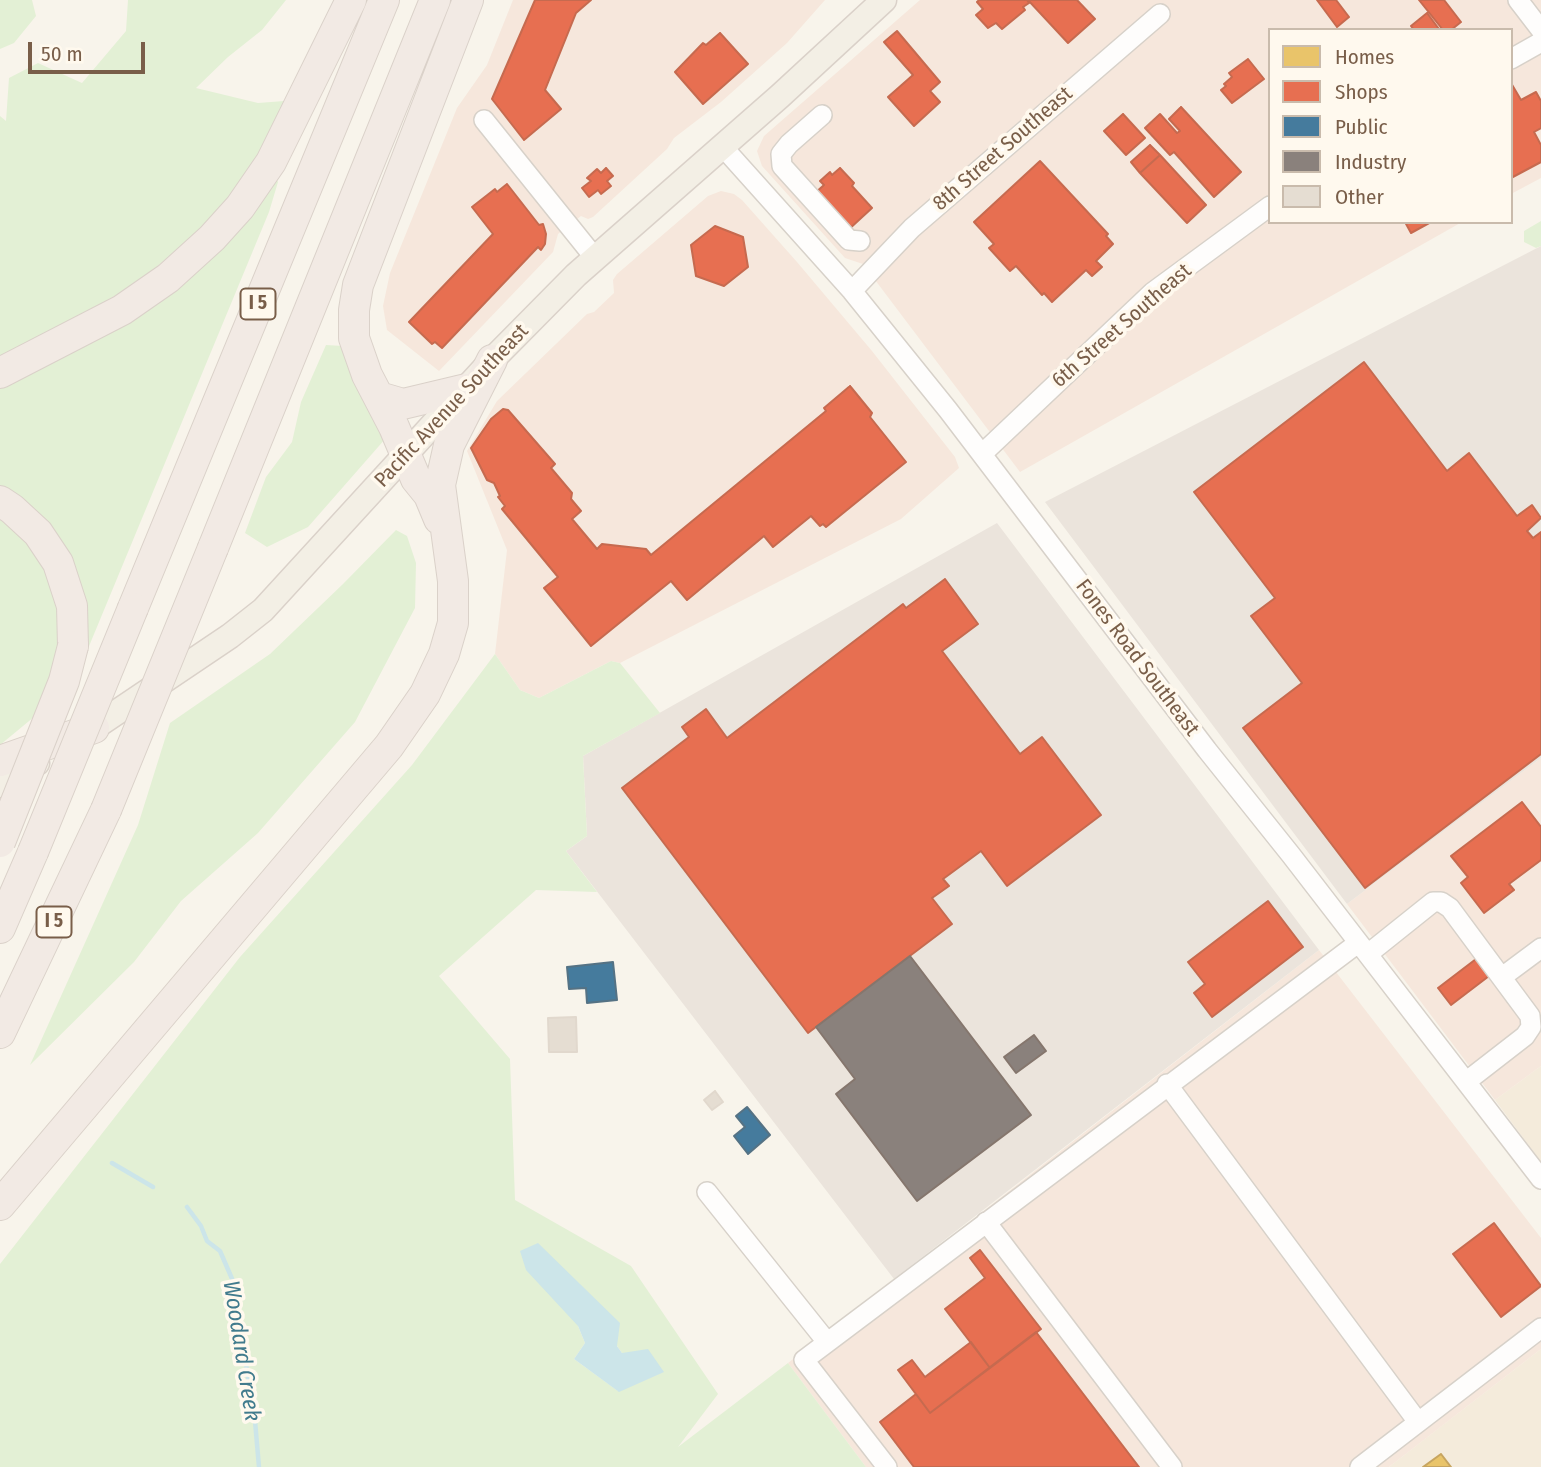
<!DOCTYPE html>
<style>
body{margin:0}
#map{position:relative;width:1541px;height:1467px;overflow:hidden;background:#f8f4eb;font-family:"Fira Sans Condensed",sans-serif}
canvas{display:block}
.legend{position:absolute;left:1268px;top:28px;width:245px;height:196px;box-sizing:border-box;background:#fff9ee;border:2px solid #c9bbac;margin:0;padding:9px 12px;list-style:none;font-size:21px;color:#795e49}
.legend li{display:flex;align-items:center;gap:14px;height:35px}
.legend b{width:35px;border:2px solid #c9bbac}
.scale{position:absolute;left:28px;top:42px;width:117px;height:32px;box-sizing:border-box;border:4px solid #795e49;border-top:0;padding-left:9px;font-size:21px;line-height:24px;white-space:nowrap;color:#795e49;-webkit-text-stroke:5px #fff9ee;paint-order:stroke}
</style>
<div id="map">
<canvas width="1541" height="1467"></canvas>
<ul class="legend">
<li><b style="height:19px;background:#e9c46a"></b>Homes</li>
<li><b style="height:19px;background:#e76f51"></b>Shops</li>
<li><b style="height:19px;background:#457b9d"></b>Public</li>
<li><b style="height:19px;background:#8a817c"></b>Industry</li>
<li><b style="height:19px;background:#e5ddd2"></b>Other</li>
</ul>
<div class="scale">50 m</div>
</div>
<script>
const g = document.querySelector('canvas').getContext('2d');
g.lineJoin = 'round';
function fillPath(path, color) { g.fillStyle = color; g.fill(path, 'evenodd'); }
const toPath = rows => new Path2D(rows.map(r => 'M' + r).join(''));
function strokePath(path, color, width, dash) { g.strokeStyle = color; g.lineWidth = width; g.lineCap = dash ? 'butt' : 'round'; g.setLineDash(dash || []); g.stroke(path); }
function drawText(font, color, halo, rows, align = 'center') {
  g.font = font + ' "Fira Sans Condensed",sans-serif'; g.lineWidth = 7; g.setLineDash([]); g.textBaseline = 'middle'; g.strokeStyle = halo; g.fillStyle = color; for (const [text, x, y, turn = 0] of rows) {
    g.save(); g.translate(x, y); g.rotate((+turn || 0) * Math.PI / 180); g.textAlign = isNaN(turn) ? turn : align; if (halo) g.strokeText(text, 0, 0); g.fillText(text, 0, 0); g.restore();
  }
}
fillPath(toPath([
 [1541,1066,1541,1162,1495,1100],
 [1541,1349,1541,1467,1389,1467,1439,1428]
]), '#f4ebdb');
fillPath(toPath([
 [513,0,825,0,787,43,721,102,674,138,667,149,593,217,588,219,581,216,558,234,553,252,439,371,387,330,383,306,390,273,457,108,487,65],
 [920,0,1541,0,1541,178,1511,194,1511,30,1270,30,1270,222,1462,222,1020,472,863,264,845,258,762,166,757,151,764,136],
 [721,191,734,194,742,200,797,262,872,351,955,457,959,468,901,519,620,663,611,661,539,698,520,690,495,654,507,550,467,451,497,401,587,314,594,312,614,293,613,280,617,274,708,196],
 [1541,758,1541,1066,1495,1100,1347,904],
 [1319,950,1541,1238,1541,1349,1389,1467,866,1467,788,1363]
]), '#f6e7dc');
fillPath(toPath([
 [1541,246,1541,758,1347,904,1045,502],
 [997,523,1319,950,894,1279,566,851,587,836,583,756]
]), '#ebe4dc');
fillPath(toPath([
 [0,0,32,0,36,16,14,43,0,49],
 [128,0,286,0,262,30,228,57,196,88,258,103,284,101,248,177,198,231,137,284,0,358,0,116,6,121,9,78,38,63,82,83,126,31],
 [277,180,278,182,269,212,70,692,82,625,0,491,0,382,100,331],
 [1541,221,1541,246,1536,248,1524,242,1524,231],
 [326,345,343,346,367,408,386,438,308,527,267,547,245,533,266,477,292,442,301,402],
 [0,516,12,525,41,559,57,599,61,638,40,712,0,745],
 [396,530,407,536,416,563,415,608,355,722,258,833,181,901,134,962,30,1065,138,825,170,723,270,654,343,584],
 [495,654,520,690,539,698,611,661,620,663,660,713,583,756,587,836,566,851,597,892,536,890,439,976,510,1059,515,1200,631,1266,718,1394,678,1447,788,1363,866,1467,0,1467,0,1264,240,957,412,765],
 [578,1326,617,1346,622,1353,618,1391,574,1359,585,1343]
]), '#e3f0d5');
fillPath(toPath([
 [538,1243,620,1323,617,1346,622,1353,648,1349,664,1372,619,1392,574,1359,585,1343,578,1326,526,1270,520,1251]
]), '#cce5e9');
const homes = toPath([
 [1441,1454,1451,1467,1423,1467,1441,1454]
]);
fillPath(homes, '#e9c46a');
strokePath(homes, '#c7a560', 2);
const shops = toPath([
 [535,0,591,0,576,13,545,90,561,109,524,140,492,99,535,0],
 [979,0,1027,0,1029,3,1023,7,1025,10,1002,29,996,23,988,28,976,15,983,9,977,2,979,0],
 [1028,0,1077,0,1095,19,1068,43,1028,0],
 [1317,0,1336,0,1349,17,1337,27,1317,0],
 [1419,0,1444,0,1461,22,1451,30,1443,30,1419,0],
 [1427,13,1439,29,1414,30,1411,26,1427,13],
 [897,31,940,82,930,91,940,102,914,126,888,97,913,75,884,42,897,31],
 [720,33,748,64,703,104,675,72,703,43,706,45,720,33],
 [1248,59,1264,79,1232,103,1221,90,1226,86,1224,84,1232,77,1229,73,1248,59],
 [1511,83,1521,100,1536,92,1541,101,1541,128,1534,132,1541,145,1541,162,1511,178,1511,83],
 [1181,107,1241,172,1214,197,1174,152,1170,155,1145,128,1160,114,1177,133,1180,131,1169,119,1181,107],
 [1123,114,1145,138,1126,155,1104,131,1123,114],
 [1150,145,1160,155,1140,173,1131,162,1150,145],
 [1160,155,1206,205,1187,223,1140,173,1160,155],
 [1040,161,1108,234,1106,236,1113,244,1096,261,1102,267,1092,276,1086,270,1052,302,1044,293,1042,295,1016,266,1010,271,989,248,994,244,974,222,1040,161],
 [606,168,613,176,607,181,611,186,601,194,598,190,589,197,582,188,591,181,587,178,597,169,601,173,606,168],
 [840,168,854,183,852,186,872,208,847,231,814,194,824,185,820,181,830,172,832,175,840,168],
 [507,184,539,225,543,224,546,234,545,244,541,250,538,247,442,348,435,342,432,344,409,322,493,234,472,207,495,189,497,192,507,184],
 [1405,222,1431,222,1411,233,1405,222],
 [715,226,743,237,748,267,724,286,696,276,691,245,715,226],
 [1364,362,1447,471,1469,453,1517,516,1532,505,1541,518,1527,531,1533,538,1541,532,1541,754,1365,888,1243,728,1302,683,1251,616,1275,598,1194,492,1364,362],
 [850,386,872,413,870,417,906,462,826,527,823,524,820,526,811,516,773,547,764,536,687,600,671,581,591,646,544,588,558,577,502,509,505,506,498,497,500,496,494,483,487,480,471,448,491,419,503,409,508,410,555,464,551,468,572,493,571,499,581,511,572,519,597,549,602,544,646,549,651,555,826,411,824,408,850,386],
 [945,579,978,624,942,651,1020,754,1042,737,1101,815,1007,886,981,851,943,879,949,886,932,898,952,924,808,1033,622,788,689,737,682,727,706,709,727,738,903,604,906,608,945,579],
 [1522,802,1541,827,1541,860,1509,884,1514,890,1484,913,1461,883,1468,877,1451,856,1522,802],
 [1268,901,1303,947,1212,1017,1194,993,1205,984,1188,962,1268,901],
 [1476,959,1489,976,1451,1005,1438,988,1476,959],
 [1494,1223,1541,1286,1501,1317,1453,1254,1494,1223],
 [980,1250,1041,1329,990,1368,945,1309,985,1278,970,1258,980,1250],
 [1036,1332,1139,1467,914,1467,880,1422,916,1394,930,1413,1036,1332],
 [971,1342,990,1368,930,1413,898,1370,912,1360,925,1377,971,1342]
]);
fillPath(shops, '#e76f51');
strokePath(shops, '#c66a4f', 2);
const public = toPath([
 [613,962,617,1000,587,1003,586,988,569,989,567,967,613,962],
 [747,1107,770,1135,748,1154,734,1136,745,1127,736,1116,747,1107]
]);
fillPath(public, '#457b9d');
strokePath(public, '#557284', 2);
const industry = toPath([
 [910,956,1031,1115,917,1201,836,1094,855,1079,816,1027,910,956],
 [1034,1035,1046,1051,1016,1073,1004,1057,1034,1035]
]);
fillPath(industry, '#8a817c');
strokePath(industry, '#85766d', 2);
strokePath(toPath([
 [112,1163,153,1187],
 [187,1207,201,1226,207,1241,220,1251,233,1281,255,1421,259,1467]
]), '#cce5e9', 4.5);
const building = toPath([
 [576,1017,577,1052,549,1052,548,1018,576,1017],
 [715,1091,723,1102,712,1110,704,1100,715,1091]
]);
fillPath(building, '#e5ddd2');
strokePath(building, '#e1d8cd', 2);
const minor = toPath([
 [1518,0,1541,30],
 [1511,59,1541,42],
 [822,115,789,144,781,154,782,166,849,240,860,241],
 [484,120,595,258],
 [722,146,852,291,948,410,1207,750,1291,855,1541,1179],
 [852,291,912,228,1160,14],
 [982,454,1153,292,1270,206],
 [1368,954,1433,902,1441,902,1450,908,1530,1016,1531,1027,1525,1036,1467,1081],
 [1502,977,1541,948],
 [1167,1084,1418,1422],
 [707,1192,827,1342],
 [986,1222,1172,1467],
 [887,1467,804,1360,1358,943],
 [1360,1467,1541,1328]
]);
const major = toPath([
 [80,737,230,636,263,610,492,360,576,275,780,96,884,0],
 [0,785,37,763]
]);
const highway = toPath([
 [0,373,122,310,168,278,212,238,240,207,271,162,351,0],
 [379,397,403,404,466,389],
 [0,501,12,509,38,533,58,563,72,606,73,646],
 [439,519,429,495,416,479,394,427,367,375,354,338,354,310,358,285,468,0],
 [213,548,435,0],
 [133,608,384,0],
 [0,761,94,728],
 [0,928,33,852],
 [0,1033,106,810],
 [0,1205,389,746,425,694,444,654,453,623,453,581,440,485,449,445,492,360]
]);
strokePath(minor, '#d7d1c9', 22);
strokePath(major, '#dad1c9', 27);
strokePath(highway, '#dad1c9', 32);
strokePath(minor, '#fefdfc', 19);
strokePath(major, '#f3efe5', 24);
strokePath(highway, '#f2eae4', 30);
const highwayBridge = toPath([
 [106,810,213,548],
 [0,842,64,681,73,646],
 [33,852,133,608]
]);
strokePath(highwayBridge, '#dad1c9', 32, []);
strokePath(highwayBridge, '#f2eae4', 30);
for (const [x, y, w] of [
 [258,304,35],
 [54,922,35]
]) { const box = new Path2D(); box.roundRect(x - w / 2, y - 15.5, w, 31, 5); g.fillStyle = '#fff9ee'; g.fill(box); strokePath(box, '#795e49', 2); }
drawText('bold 19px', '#795e49', null, [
 ["I 5",258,304],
 ["I 5",54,922]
]);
drawText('21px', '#795e49', '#fff9ee', [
 ["8th Street Southeast",1003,149,-41],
 ["6th Street Southeast",1122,326,-41],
 ["Pacific Avenue Southeast",452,406,-47],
 ["Fones Road Southeast",1137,658,53]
]);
drawText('italic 23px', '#417b8d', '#fff9ee', [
 ["Woodard Creek",241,1351,81]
]);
</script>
